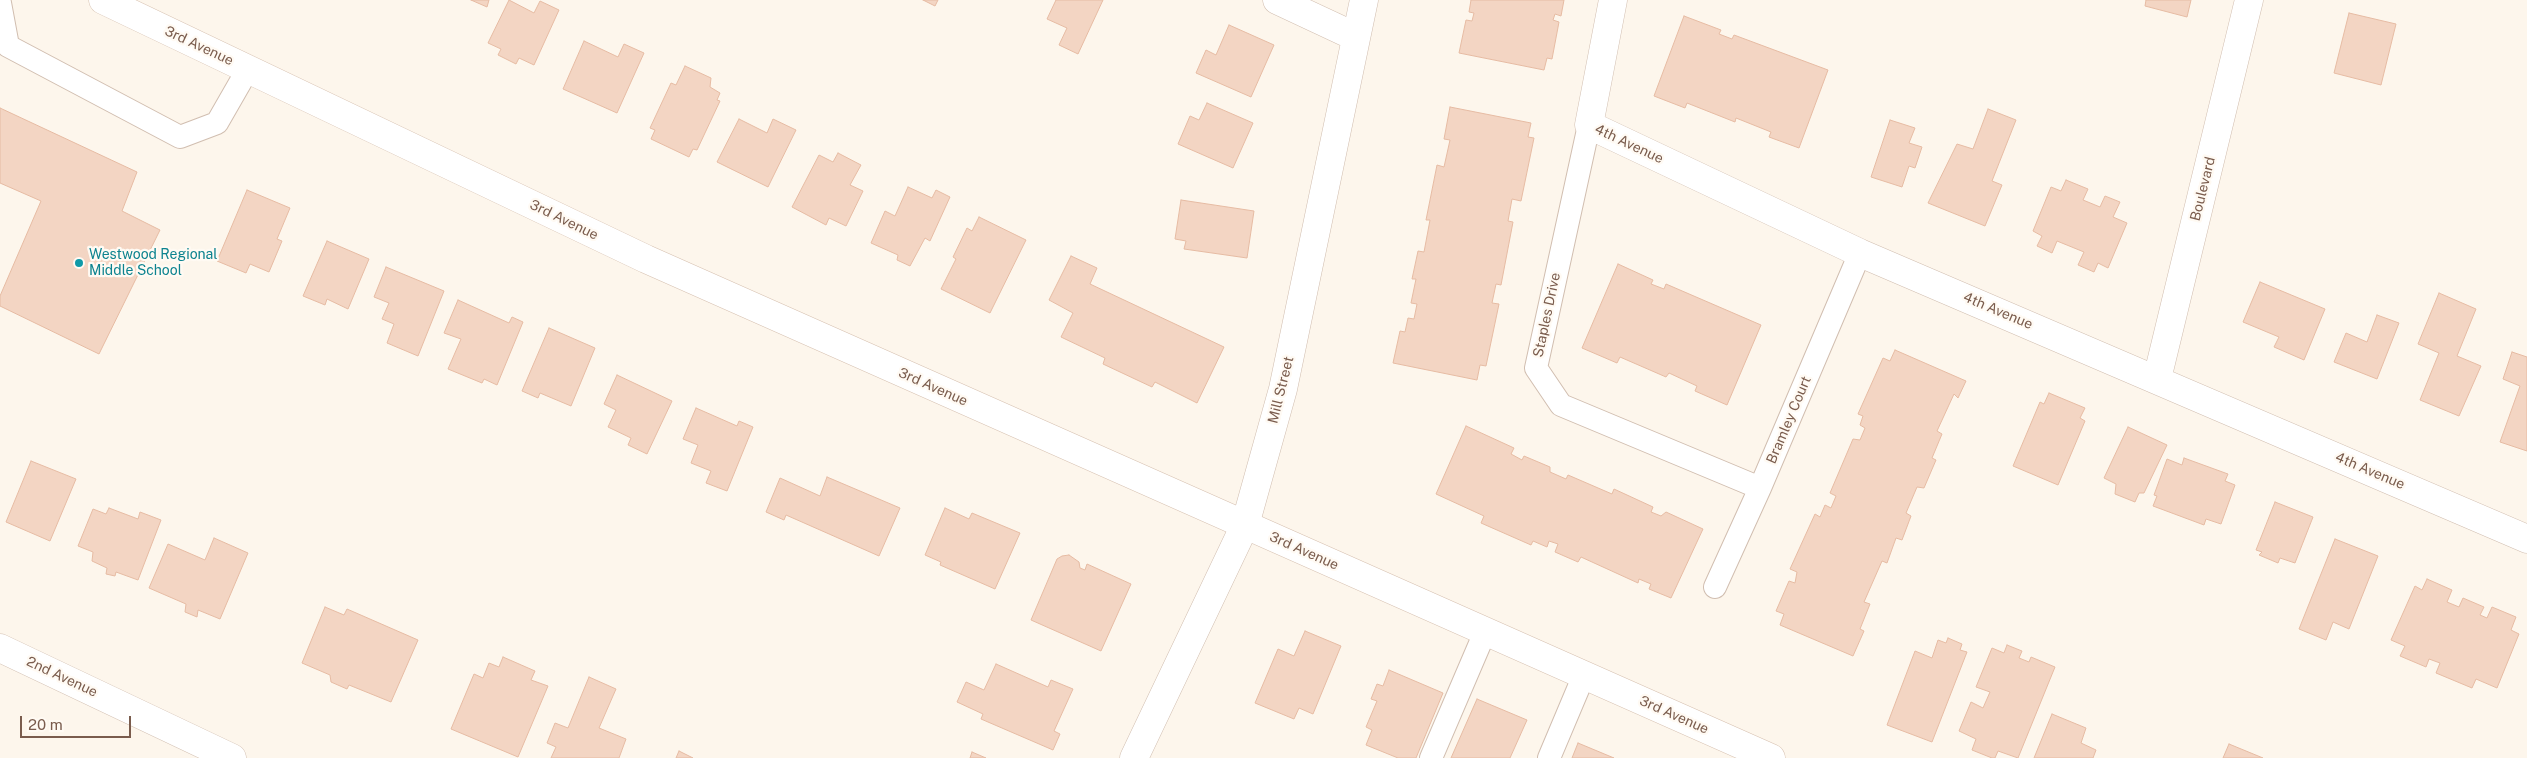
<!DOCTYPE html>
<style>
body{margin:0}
#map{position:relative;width:2527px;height:758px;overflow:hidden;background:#fdf6ec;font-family:"Public Sans",sans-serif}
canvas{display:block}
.scale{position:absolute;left:20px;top:716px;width:111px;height:22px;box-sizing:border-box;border:2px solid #7a5c4d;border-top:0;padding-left:6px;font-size:15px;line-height:18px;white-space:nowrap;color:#7a5c4d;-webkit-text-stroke:4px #fffaf3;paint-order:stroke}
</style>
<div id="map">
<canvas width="2527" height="758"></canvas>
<div class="scale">20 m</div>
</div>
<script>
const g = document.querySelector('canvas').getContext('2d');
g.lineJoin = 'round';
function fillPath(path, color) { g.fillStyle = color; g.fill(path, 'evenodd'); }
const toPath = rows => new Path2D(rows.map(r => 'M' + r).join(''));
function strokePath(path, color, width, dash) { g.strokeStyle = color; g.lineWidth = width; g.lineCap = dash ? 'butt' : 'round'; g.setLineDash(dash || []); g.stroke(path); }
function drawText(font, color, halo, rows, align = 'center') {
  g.font = font + ' "Public Sans",sans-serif'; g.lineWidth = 4.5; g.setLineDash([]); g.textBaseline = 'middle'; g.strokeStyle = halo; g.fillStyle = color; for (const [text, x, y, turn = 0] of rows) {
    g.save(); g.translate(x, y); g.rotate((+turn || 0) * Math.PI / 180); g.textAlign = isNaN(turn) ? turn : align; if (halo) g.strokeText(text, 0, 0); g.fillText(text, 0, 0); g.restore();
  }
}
const building = toPath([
 [471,0,489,0,487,7,471,0],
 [509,0,534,13,540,1,559,10,534,65,519,58,516,64,498,55,501,49,488,43,509,0],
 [923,0,938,0,935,6,923,0],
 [1056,0,1103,0,1078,54,1059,45,1067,28,1047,19,1056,0],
 [1471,0,1564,0,1561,16,1555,14,1553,20,1559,22,1552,59,1547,58,1544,70,1459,53,1466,20,1472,21,1474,13,1469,12,1471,0],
 [2146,0,2191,0,2187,17,2145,6,2146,0],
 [2349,13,2396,24,2381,85,2334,73,2349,13],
 [1684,16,1721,30,1719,34,1732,39,1734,35,1828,70,1799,148,1769,137,1771,132,1736,118,1735,122,1687,103,1685,108,1654,96,1684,16],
 [1229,25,1274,45,1251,97,1196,73,1206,50,1216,55,1229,25],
 [584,41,618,57,624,44,644,53,617,113,563,89,584,41],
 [685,66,711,78,710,87,720,93,717,100,720,101,697,150,693,149,689,157,651,139,655,130,650,128,671,83,676,85,685,66],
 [1207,103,1253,123,1233,168,1178,144,1190,116,1199,120,1207,103],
 [1450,107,1531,123,1528,137,1534,138,1521,201,1512,199,1508,221,1513,222,1501,285,1496,284,1492,303,1499,304,1486,366,1480,365,1477,380,1393,363,1400,331,1405,332,1408,318,1414,319,1417,304,1411,303,1416,279,1412,279,1418,251,1424,252,1430,220,1426,220,1437,165,1444,167,1450,140,1444,139,1450,107],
 [0,108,137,172,122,211,160,230,99,354,0,306,0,296,41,201,0,183,0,108],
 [1988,109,2016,120,1992,181,2002,185,1985,226,1928,203,1957,144,1973,149,1988,109],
 [739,119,767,133,773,119,796,130,768,187,717,162,739,119],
 [1890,120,1915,128,1909,143,1922,147,1915,168,1909,166,1902,187,1871,177,1890,120],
 [838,153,861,165,850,185,863,191,846,226,829,218,826,225,792,207,819,155,833,162,838,153],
 [2066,180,2088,189,2083,200,2100,207,2105,196,2120,202,2113,217,2127,223,2108,268,2098,263,2094,272,2078,265,2084,252,2057,241,2052,253,2037,246,2042,236,2033,231,2051,187,2061,191,2066,180],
 [908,187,932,198,936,190,950,197,930,241,925,238,910,266,897,260,898,255,871,243,885,211,895,216,908,187],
 [247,190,290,208,277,239,282,241,269,272,250,264,246,273,217,261,247,190],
 [1181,200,1254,211,1247,258,1184,249,1186,241,1175,239,1181,200],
 [979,217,1026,240,990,313,941,289,956,259,953,257,967,228,972,231,979,217],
 [327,241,369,259,348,309,327,299,325,305,303,296,327,241],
 [1071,256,1097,268,1090,284,1224,347,1197,403,1155,382,1152,387,1103,364,1105,358,1061,337,1073,313,1049,300,1071,256],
 [1618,264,1653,280,1651,284,1664,289,1666,284,1761,325,1727,405,1695,391,1697,386,1669,373,1666,377,1620,357,1617,363,1582,348,1618,264],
 [386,267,444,291,418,356,387,343,394,324,382,319,389,303,374,297,386,267],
 [2260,282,2325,309,2304,360,2274,347,2279,337,2243,322,2260,282],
 [2439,293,2476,309,2457,356,2481,366,2459,416,2420,400,2439,353,2418,344,2439,293],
 [458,300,509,323,512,317,523,322,497,385,484,379,482,383,448,369,461,339,444,333,458,300],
 [2377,315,2399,323,2377,379,2334,362,2346,333,2367,342,2377,315],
 [549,328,595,348,571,406,540,393,538,398,522,391,549,328],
 [1895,350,1966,381,1958,398,1954,394,1937,431,1942,434,1932,458,1936,460,1924,488,1917,487,1906,513,1911,516,1902,540,1896,538,1887,563,1882,561,1864,602,1870,604,1860,629,1864,631,1853,656,1780,625,1784,614,1776,611,1789,581,1795,583,1797,572,1790,569,1815,514,1820,517,1825,505,1831,508,1836,496,1830,493,1853,439,1860,440,1865,428,1860,425,1863,416,1858,414,1883,358,1890,361,1895,350],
 [2512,352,2527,357,2527,451,2500,442,2520,386,2503,379,2512,352],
 [617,375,672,401,647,454,628,445,631,438,608,427,616,410,604,404,617,375],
 [2049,393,2085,408,2080,418,2085,421,2058,485,2013,466,2040,402,2044,404,2049,393],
 [696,408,737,426,739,421,753,427,727,491,706,483,711,471,691,463,698,445,683,439,696,408],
 [1466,426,1514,448,1511,454,1522,460,1524,456,1550,467,1550,472,1566,479,1568,475,1612,494,1614,489,1653,507,1651,512,1661,516,1666,512,1703,529,1671,598,1649,589,1651,584,1639,579,1638,583,1581,557,1578,562,1555,552,1558,544,1549,541,1547,547,1533,541,1531,545,1481,523,1484,516,1436,494,1466,426],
 [2128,427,2167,445,2144,493,2139,493,2135,502,2115,494,2116,484,2104,478,2128,427],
 [2184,458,2228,474,2225,481,2235,485,2221,524,2206,519,2204,525,2153,506,2157,496,2154,495,2167,459,2182,465,2184,458],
 [31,461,76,479,50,541,6,522,31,461],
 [827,477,900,508,879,556,786,515,784,520,766,512,780,478,820,496,827,477],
 [2275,502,2313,517,2295,563,2280,558,2278,563,2259,555,2262,552,2256,550,2275,502],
 [109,508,138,519,140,512,161,520,138,580,116,572,115,576,106,574,107,568,92,561,93,552,78,546,93,509,106,514,109,508],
 [945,508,969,519,972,513,1020,533,995,589,940,565,941,562,925,555,945,508],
 [214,538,248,553,220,619,198,610,197,617,185,612,186,604,149,588,168,544,205,560,214,538],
 [2335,539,2378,556,2349,629,2333,622,2326,640,2299,629,2335,539],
 [1069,555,1079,562,1080,568,1085,570,1087,564,1131,584,1101,651,1031,620,1057,559,1062,556,1069,555],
 [2427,579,2452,590,2447,602,2459,607,2463,598,2484,607,2480,615,2487,618,2492,607,2516,617,2511,630,2519,634,2497,688,2476,679,2472,688,2436,673,2440,663,2429,659,2426,667,2400,656,2405,646,2391,640,2415,586,2422,590,2427,579],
 [325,607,344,615,347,609,418,640,391,702,349,685,347,689,331,682,330,675,302,663,325,607],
 [1305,631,1341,646,1313,714,1299,708,1294,719,1255,703,1278,649,1294,656,1305,631],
 [1948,638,1962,644,1960,650,1967,652,1932,742,1887,725,1915,651,1932,658,1938,640,1946,643,1948,638],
 [2007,645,2022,651,2019,658,2029,662,2031,657,2055,667,2018,758,1998,751,1995,758,1992,758,1972,750,1976,739,1959,731,1971,702,1983,708,1990,692,1976,687,1992,648,2004,653,2007,645],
 [503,657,535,671,531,680,548,686,518,757,451,729,474,674,483,678,489,663,499,667,503,657],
 [996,664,1048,687,1051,680,1073,689,1054,731,1060,734,1053,750,981,719,983,714,957,702,966,682,984,690,996,664],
 [1389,670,1443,693,1416,758,1398,758,1366,745,1372,730,1366,727,1377,701,1371,699,1377,684,1383,686,1389,670],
 [589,677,616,689,599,728,626,739,619,758,551,758,556,747,547,743,555,723,568,728,589,677],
 [1477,699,1527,720,1510,758,1451,758,1477,699],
 [2052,714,2086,728,2081,743,2096,750,2093,758,2034,758,2052,714],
 [1578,743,1614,758,1572,758,1578,743],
 [2229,744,2263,758,2223,758,2229,744],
 [679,751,693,758,676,758,679,751],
 [972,752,986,758,970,758,972,752]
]);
fillPath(building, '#f3d5c3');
strokePath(building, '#e6bba3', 1);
const lane = toPath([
 [0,3,8,46,180,137,217,123,248,69],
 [1589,125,1536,368,1561,405,1760,488],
 [1715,587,1760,488,1860,253],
 [1431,758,1485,632],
 [1549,758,1584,675]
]);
const street = toPath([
 [1277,0,1356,37],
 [1613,0,1589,125,1860,253,2527,539],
 [2157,379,2249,0],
 [0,648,232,758],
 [1134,758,1245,525,1283,389,1364,0]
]);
const secondary = toPath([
 [103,0,646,259,1771,758]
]);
strokePath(lane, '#d1beb0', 24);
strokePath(street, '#d1beb0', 29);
strokePath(secondary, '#d6c0b0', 29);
strokePath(lane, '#fff', 22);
strokePath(street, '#fff', 28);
strokePath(secondary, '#fff', 28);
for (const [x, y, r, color] of [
 [79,263,5,"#0f9aa8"]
]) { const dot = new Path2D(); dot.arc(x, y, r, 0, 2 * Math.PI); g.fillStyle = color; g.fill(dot); strokePath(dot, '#fffaf3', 2); }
drawText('14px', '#7a5c4d', '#fffaf3', [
 ["3rd Avenue",199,46,25],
 ["4th Avenue",1629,144,25],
 ["Boulevard",2203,189,-76],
 ["3rd Avenue",564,220,26],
 ["4th Avenue",1998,311,23],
 ["Staples Drive",1547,315,-78],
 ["3rd Avenue",933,387,24],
 ["Mill Street",1281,390,-76],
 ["Bramley Court",1789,420,-67],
 ["4th Avenue",2370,471,23],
 ["3rd Avenue",1304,551,24],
 ["2nd Avenue",62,677,25],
 ["3rd Avenue",1674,715,24]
]);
drawText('14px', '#0d838f', '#fffaf3', [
 ["Westwood Regional",89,255],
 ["Middle School",89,271]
], 'left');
</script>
